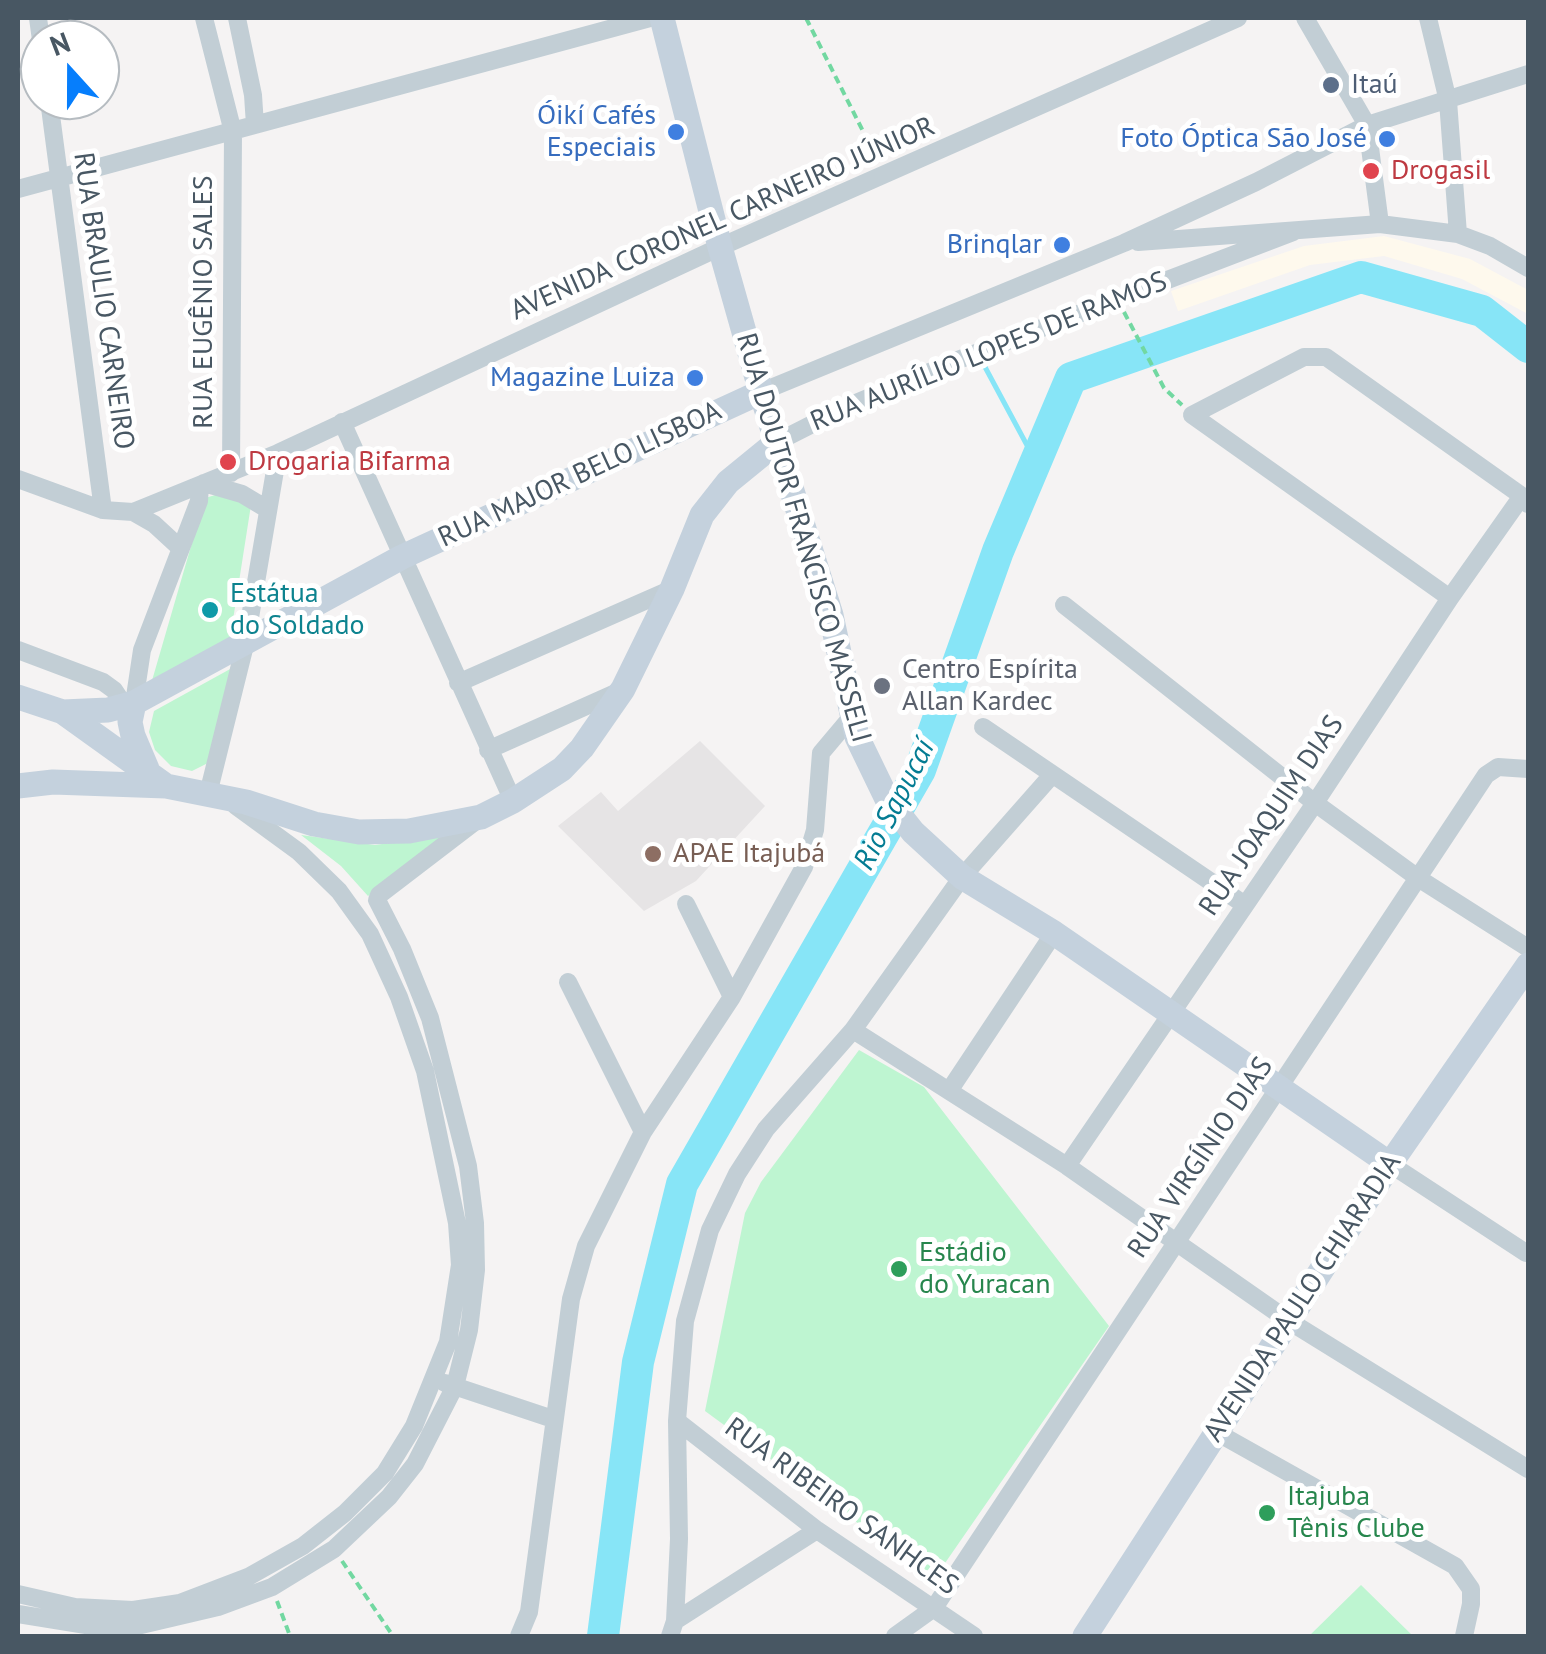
<!DOCTYPE html>
<meta charset="utf-8">
<style>
body{margin:0}
#map{position:relative;width:1546px;height:1654px;overflow:hidden;background:#f5f3f3;font-family:"PT Sans",sans-serif}
canvas{display:block}
.frame{position:absolute;inset:0;border:20px solid #485763;pointer-events:none}
.north{position:absolute;left:20px;top:20px;width:100px;height:100px;box-sizing:border-box;background:#fff;border:2px solid #b6bcc1;border-radius:50%;rotate:339deg;font-size:28px;font-weight:700;line-height:40px;text-align:center;color:#485763}
.north::after{content:'';display:block;margin:auto;width:35px;height:45px;background:#067efc;clip-path:polygon(50% 0,100% 100%,50% 72%,0 100%)}
</style>
<div id="map">
<canvas width="1546" height="1654"></canvas>
<div class="frame"></div>
<div class="north">N</div>
</div>
<script>
const g = document.querySelector('canvas').getContext('2d');
g.lineJoin = 'round';
function fillPath(path, color) { g.fillStyle = color; g.fill(path, 'evenodd'); }
const toPath = rows => new Path2D(rows.map(r => 'M' + r).join(''));
function strokePath(path, color, width, dash) { g.strokeStyle = color; g.lineWidth = width; g.lineCap = dash ? 'butt' : 'round'; g.setLineDash(dash || []); g.stroke(path); }
function drawText(font, color, halo, rows, align = 'center') {
  g.font = font + ' "PT Sans",sans-serif'; g.lineWidth = 10; g.setLineDash([]); g.textBaseline = 'middle'; g.strokeStyle = halo; g.fillStyle = color; for (const [text, x, y, turn = 0] of rows) {
    g.save(); g.translate(x, y); g.rotate((+turn || 0) * Math.PI / 180); g.textAlign = isNaN(turn) ? turn : align; if (halo) g.strokeText(text, 0, 0); g.fillText(text, 0, 0); g.restore();
  }
}
fillPath(toPath([
 [1384,236,1470,259,1528,290,1528,314,1462,279,1384,256,1310,265,1178,311,1171,291,1304,246]
]), '#fef9ed');
fillPath(toPath([
 [700,741,765,806,696,881,644,911,558,826,601,792,618,811]
]), '#e6e4e5');
fillPath(toPath([
 [229,491,251,505,230,639,151,684,205,498],
 [232,668,210,762,192,771,171,766,155,750,149,732,154,711],
 [301,835,375,845,445,835,368,896,341,866],
 [859,1050,924,1087,1109,1326,934,1579,705,1411,745,1213,761,1182],
 [1361,1585,1413,1636,1309,1636]
]), '#bef5d1');
strokePath(toPath([
 [985,367,1036,462]
]), '#87e5f7', 5);
strokePath(toPath([
 [603,1636,638,1362,682,1184,920,770,998,551,1071,378,1361,277,1482,311,1528,347]
]), '#87e5f7', 32);
strokePath(toPath([
 [806,18,878,161],
 [1124,312,1164,388,1182,405],
 [342,1561,393,1636],
 [277,1601,290,1636]
]), '#72d8a1', 4, [8, 5]);
strokePath(toPath([
 [38,18,41,40],
 [204,18,233,132,231,473],
 [237,18,253,95,255,125],
 [1305,18,1367,125,1380,224],
 [1428,18,1448,101,1458,234],
 [49,100,103,510],
 [18,189,650,18],
 [1138,242,1380,224,1458,234,1490,246,1528,268],
 [761,392,1124,243,1256,182,1367,125,1528,74],
 [342,422,513,801],
 [777,442,844,408,958,360,1293,232],
 [18,479,103,510,133,512,154,524,179,547],
 [204,483,242,494,267,509],
 [133,512,278,453,720,247,1238,18],
 [1450,598,1192,415,1304,357,1326,357,1522,496,1528,504],
 [1064,605,1315,803,1418,878,1528,948],
 [18,650,103,682,114,690,124,705],
 [458,683,672,589],
 [134,703,142,650,199,501,200,485],
 [983,727,1245,905],
 [488,750,620,691],
 [208,794,246,641,278,453],
 [686,904,732,997],
 [568,982,643,1132],
 [853,1030,1067,1166,1289,1321,1528,1469],
 [949,1091,1054,933],
 [1390,1164,1526,1253],
 [1067,1166,1315,803,1450,598,1522,496],
 [445,1383,553,1419],
 [677,1421,817,1530,974,1636],
 [1216,1432,1455,1566,1471,1589,1471,1604,1464,1636],
 [18,1594,75,1607,133,1610,180,1603,248,1577,303,1546,345,1513,385,1473,414,1426,448,1342,460,1265,457,1223,425,1071,399,997,370,934,339,891,299,852,236,806],
 [18,1614,86,1625,137,1626,218,1607,272,1587,334,1549,389,1497,415,1464,455,1386,469,1330,476,1270,475,1223,468,1166,430,1018,402,949,377,900,379,895,477,820],
 [675,1621,817,1530],
 [519,1636,529,1612,571,1299,586,1246,643,1132,732,997,804,867,815,830,821,753,853,715],
 [670,1636,675,1621,679,1539,677,1421,685,1321,710,1230,737,1174,766,1129,853,1030,962,877,1052,775],
 [895,1636,934,1608,1486,775,1498,767,1528,769]
]), '#c2ced5', 18);
strokePath(toPath([
 [662,18,720,247,761,392,831,615,857,737,887,799,913,832,962,877,1054,933,1390,1164],
 [18,697,63,712,166,786],
 [134,703,130,722,133,736,147,769],
 [63,712,108,710,134,703,402,557,761,392],
 [18,786,53,782,166,786,246,802,314,824,359,832,409,831,481,817,513,801,562,769,582,748,623,689,672,589,702,515,728,482,777,442],
 [1085,1636,1390,1164,1528,965]
]), '#c4d1dd', 25);
for (const [x, y, r, color] of [
 [1331,85,10,"#5c6f8a"],
 [676,132,10,"#3f7fe0"],
 [1387,139,10,"#3f7fe0"],
 [1371,171,10,"#e0444e"],
 [1062,245,10,"#3f7fe0"],
 [695,378,10,"#3f7fe0"],
 [228,462,10,"#e0444e"],
 [210,610,10,"#0f9aa8"],
 [882,686,10,"#6b7280"],
 [653,854,10,"#8d6e63"],
 [899,1269,10,"#2e9e5b"],
 [1267,1513,10,"#2e9e5b"]
]) { const dot = new Path2D(); dot.arc(x, y, r, 0, 2 * Math.PI); g.fillStyle = color; g.fill(dot); strokePath(dot, '#fff', 4); }
drawText('28px', '#4e5e75', '#fff', [
 ["Itaú",1351,85]
], 'left');
drawText('28px', '#366cbe', '#fff', [
 ["Óikí Cafés",656,116],
 ["Especiais",656,148],
 ["Foto Óptica São José",1367,139],
 ["Brinqlar",1042,245],
 ["Magazine Luiza",675,378]
], 'right');
drawText('28px', '#be3a42', '#fff', [
 ["Drogasil",1391,171],
 ["Drogaria Bifarma",248,462]
], 'left');
drawText('28px', '#485763', '#fff', [
 ["AVENIDA CORONEL CARNEIRO JÚNIOR",723,219,-24],
 ["RUA BRAULIO CARNEIRO",103,301,82],
 ["RUA EUGÊNIO SALES",204,302,-90],
 ["RUA AURÍLIO LOPES DE RAMOS",989,352,-22],
 ["RUA MAJOR BELO LISBOA",580,475,-25],
 ["RUA DOUTOR FRANCISCO MASSELI",803,538,74],
 ["RUA JOAQUIM DIAS",1272,816,-56],
 ["RUA VIRGÍNIO DIAS",1201,1158,-56],
 ["AVENIDA PAULO CHIARADIA",1303,1298,-57],
 ["RUA RIBEIRO SANHCES",841,1507,36]
]);
drawText('28px', '#0d838f', '#fff', [
 ["Estátua",230,594],
 ["do Soldado",230,626]
], 'left');
drawText('28px', '#5b616d', '#fff', [
 ["Centro Espírita",902,670],
 ["Allan Kardec",902,702]
], 'left');
drawText('28px', '#785e54', '#fff', [
 ["APAE Itajubá",673,854]
], 'left');
drawText('28px', '#27864d', '#fff', [
 ["Estádio",919,1253],
 ["do Yuracan",919,1285],
 ["Itajuba",1287,1497],
 ["Tênis Clube",1287,1529]
], 'left');
drawText('italic 30px', '#047c93', '#fff', [
 ["Rio Sapucaí",895,805,-63]
]);
</script>
